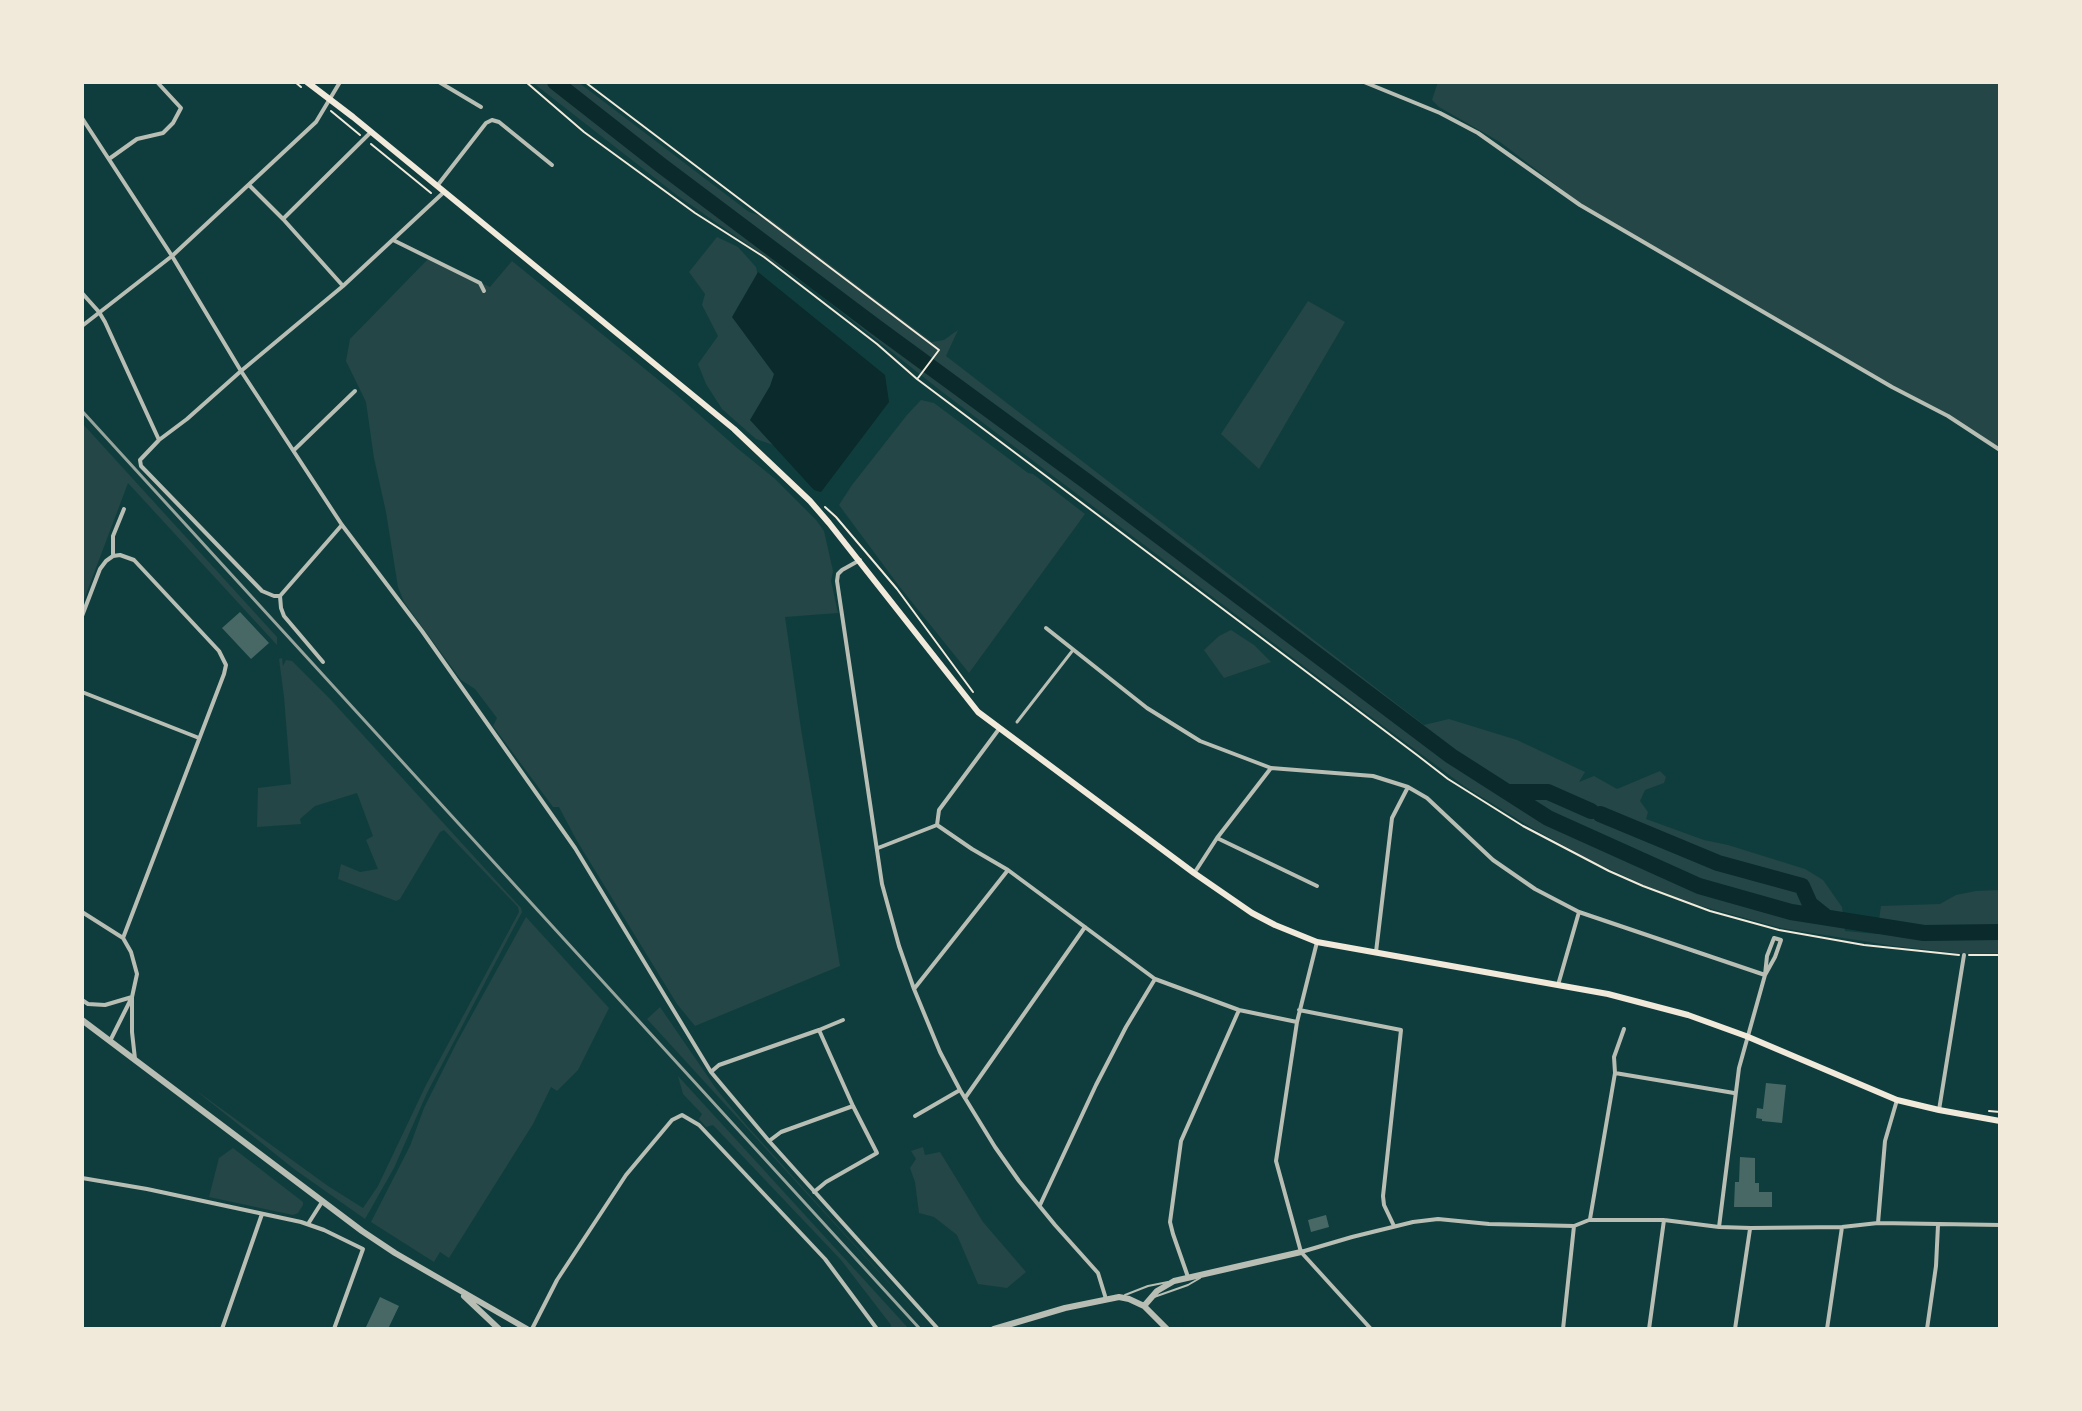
<!DOCTYPE html>
<style>
body{margin:0}
#map{position:relative;width:2082px;height:1411px;overflow:hidden;background:#0f3d3e;font-family:"Varela Round",sans-serif}
canvas{display:block}
.frame{position:absolute;inset:0;border:84px solid #f1e9da;pointer-events:none}
</style>
<div id="map">
<canvas width="2082" height="1411"></canvas>
<div class="frame"></div>
</div>
<script>
const g = document.querySelector('canvas').getContext('2d');
g.lineJoin = 'round';
function fillPath(path, color) { g.fillStyle = color; g.fill(path, 'evenodd'); }
const toPath = rows => new Path2D(rows.map(r => 'M' + r).join(''));
function strokePath(path, color, width, dash) { g.strokeStyle = color; g.lineWidth = width; g.lineCap = dash ? 'butt' : 'round'; g.setLineDash(dash || []); g.stroke(path); }
fillPath(toPath([
 [532,82,578,82,749,212,770,219,932,342,944,340,958,330,946,356,1424,725,1449,719,1517,740,1585,772,1579,782,1594,776,1617,789,1660,771,1666,777,1664,783,1645,790,1640,801,1648,812,1646,819,1704,840,1728,845,1805,869,1823,880,1842,907,1845,931,1877,934,1881,906,1940,904,1956,895,1976,891,2000,890,2000,953,1965,954,1894,946,1781,928,1694,904,1644,885,1592,861,1532,828,1464,786,1358,707,941,391,815,291,678,196],
 [1438,82,2000,82,2000,448,1581,204,1500,142,1439,107,1432,100],
 [717,237,738,247,756,267,780,375,776,446,756,439,722,409,706,384,698,364,718,336,702,305,705,294,689,272],
 [429,258,490,287,512,261,677,395,737,448,774,478,816,520,824,531,833,571,831,581,838,613,785,617,801,729,840,966,695,1026,677,1004,577,841,559,807,553,807,493,726,497,718,475,689,461,680,404,602,398,587,386,512,374,458,366,402,346,361,350,339],
 [1308,301,1345,322,1259,469,1221,434],
 [921,400,934,403,1028,473,1033,474,1085,514,969,673,899,586,839,505,852,485,907,415],
 [82,423,277,637,277,645,128,483,82,605],
 [1231,630,1254,645,1271,662,1224,678,1204,650,1219,636],
 [282,658,283,666,286,660,292,661,331,700,521,908,522,912,427,1093,394,1168,365,1219,294,1169,194,1089,328,1186,363,1208,378,1186,426,1085,519,912,518,907,444,830,440,832,400,899,396,901,338,879,341,864,360,872,378,869,366,840,373,836,357,793,315,806,300,819,301,824,257,827,258,788,291,784,284,697,279,659],
 [526,917,609,1008,578,1070,557,1091,551,1087,533,1124,449,1258,440,1252,434,1262,371,1222,410,1146,424,1108,457,1042],
 [660,1007,717,1090,747,1126,931,1329,647,1019],
 [678,1076,909,1329,890,1329,891,1325,841,1260,713,1125,706,1127,699,1119,702,1114,683,1094],
 [923,1147,925,1155,940,1152,983,1222,1026,1272,1007,1288,978,1284,957,1235,934,1217,919,1213,915,1182,910,1168,916,1159,911,1151],
 [233,1148,303,1202,303,1205,298,1213,293,1215,209,1197,219,1158]
]), '#244646');
fillPath(toPath([
 [758,272,885,375,889,402,821,492,814,490,750,420,770,386,774,374,732,317]
]), '#0a2a2b');
strokePath(toPath([
 [555,82,662,166,876,327,1086,481,1451,756,1548,818,1699,886,1791,912,1924,933,2000,932],
 [1509,792,1548,792,1591,811],
 [1600,814,1718,863,1802,886,1810,904,1825,916]
]), '#0a2a2b', 16);
fillPath(toPath([
 [240,612,269,643,251,659,222,628],
 [1766,1083,1786,1085,1782,1123,1762,1121,1762,1119,1756,1118,1757,1108,1763,1109],
 [1740,1157,1755,1158,1755,1183,1759,1183,1759,1192,1772,1192,1772,1207,1734,1207,1735,1182,1739,1182],
 [1326,1215,1329,1227,1311,1232,1308,1220],
 [380,1297,399,1306,388,1329,370,1329,366,1327]
]), '#486865');
strokePath(toPath([
 [295,82,301,87],
 [526,82,584,132,695,213,764,257,877,344,917,379,1417,755,1448,779,1523,826,1609,871,1643,886,1710,911,1779,930,1864,945,1959,955],
 [585,82,939,350,918,378],
 [331,111,360,135],
 [371,144,431,193],
 [825,507,836,517,897,589,973,692],
 [1969,955,2000,955],
 [1989,1111,2000,1112]
]), '#f1e9da', 2);
strokePath(toPath([
 [1125,1295,1148,1286,1168,1282],
 [1154,1297,1188,1285,1200,1278]
]), '#b8beb3', 2);
strokePath(toPath([
 [1017,722,1073,650]
]), '#b8beb3', 3);
strokePath(toPath([
 [439,82,481,107],
 [1364,82,1440,113,1478,133,1580,205,1892,387,1948,416,2000,450],
 [82,118,172,256,241,371,342,525,422,631,575,848,711,1072,769,1141,938,1329],
 [109,159,137,139,163,133,173,123,181,108,157,82],
 [249,185,283,219,343,286],
 [437,186,486,123,492,120,499,122,552,165],
 [283,219,371,132],
 [393,240,480,283,484,291],
 [82,293,99,312,105,322,159,440],
 [82,326,172,256,316,122,340,82],
 [294,450,355,391],
 [341,526,280,596,274,596,262,591,141,466,140,460,159,440,187,419,241,371,343,286,444,192],
 [113,556,120,555,134,560,219,651,226,665,224,674,123,938],
 [860,560,842,570,838,574,837,581,882,884,899,946,914,989,940,1052,960,1090,995,1147,1019,1181,1055,1225,1098,1273,1106,1299],
 [280,596,281,608,284,616,323,662],
 [82,616,100,569,106,561,113,556,113,536,124,509],
 [1046,628,1147,708,1200,741,1271,768,1373,776,1408,787,1427,798,1493,860,1535,889,1579,912,1765,975],
 [82,692,199,738],
 [937,825,972,849,1008,870,1155,979,1239,1010,1297,1022],
 [1217,838,1317,886],
 [878,848,937,825,939,810,999,729],
 [1195,872,1217,838,1271,768],
 [82,912,123,938,131,952,137,974,132,997,132,1032,135,1059],
 [1317,942,1297,1022,1276,1161,1301,1252,1371,1329],
 [1376,952,1392,818,1408,787],
 [1558,985,1579,912],
 [914,989,1008,870],
 [82,1000,88,1004,105,1005,132,997],
 [1299,1010,1401,1030,1383,1196,1384,1205,1394,1226],
 [819,1030,843,1020],
 [110,1041,131,999],
 [712,1071,719,1065,819,1030,853,1106,877,1153,826,1182,814,1192],
 [1615,1073,1734,1093],
 [965,1098,1085,927],
 [1939,1110,1964,955],
 [915,1116,960,1090],
 [769,1141,781,1132,853,1106],
 [82,1178,147,1189,301,1222,324,1230,363,1249,334,1329],
 [1040,1205,1096,1085,1126,1027,1155,979],
 [1590,1219,1615,1073,1614,1057,1624,1029],
 [1878,1223,1885,1141,1897,1100],
 [308,1224,322,1202],
 [1719,1227,1739,1068,1765,975,1767,956,1774,938,1781,940,1775,957,1765,975],
 [1301,1252,1352,1237,1413,1222,1438,1219,1489,1224,1574,1226,1589,1220,1664,1220,1719,1227,1751,1228,1842,1227,1878,1223,2000,1225],
 [1188,1277,1173,1234,1170,1222,1181,1141,1239,1010],
 [222,1329,262,1214],
 [532,1329,557,1280,626,1175,672,1120,682,1115,699,1125,825,1259,877,1329],
 [1563,1329,1574,1226],
 [1649,1329,1664,1220],
 [1735,1329,1750,1229],
 [1827,1329,1842,1227],
 [1927,1329,1936,1266,1938,1225]
]), '#b8beb3', 4);
strokePath(toPath([
 [82,1020,362,1231,395,1253,527,1329],
 [464,1296,499,1329],
 [1144,1306,1157,1291,1174,1281,1301,1252],
 [994,1329,1065,1308,1119,1297,1129,1299,1144,1306,1167,1329]
]), '#b8beb3', 6);
strokePath(toPath([
 [307,82,353,117,734,429,810,501,829,523,978,712,1194,873,1252,913,1275,925,1317,942,1608,994,1688,1015,1746,1036,1897,1100,1939,1110,2000,1121]
]), '#f1e9da', 6);
strokePath(toPath([
 [82,411,920,1329]
]), '#97a49c', 3);
</script>
